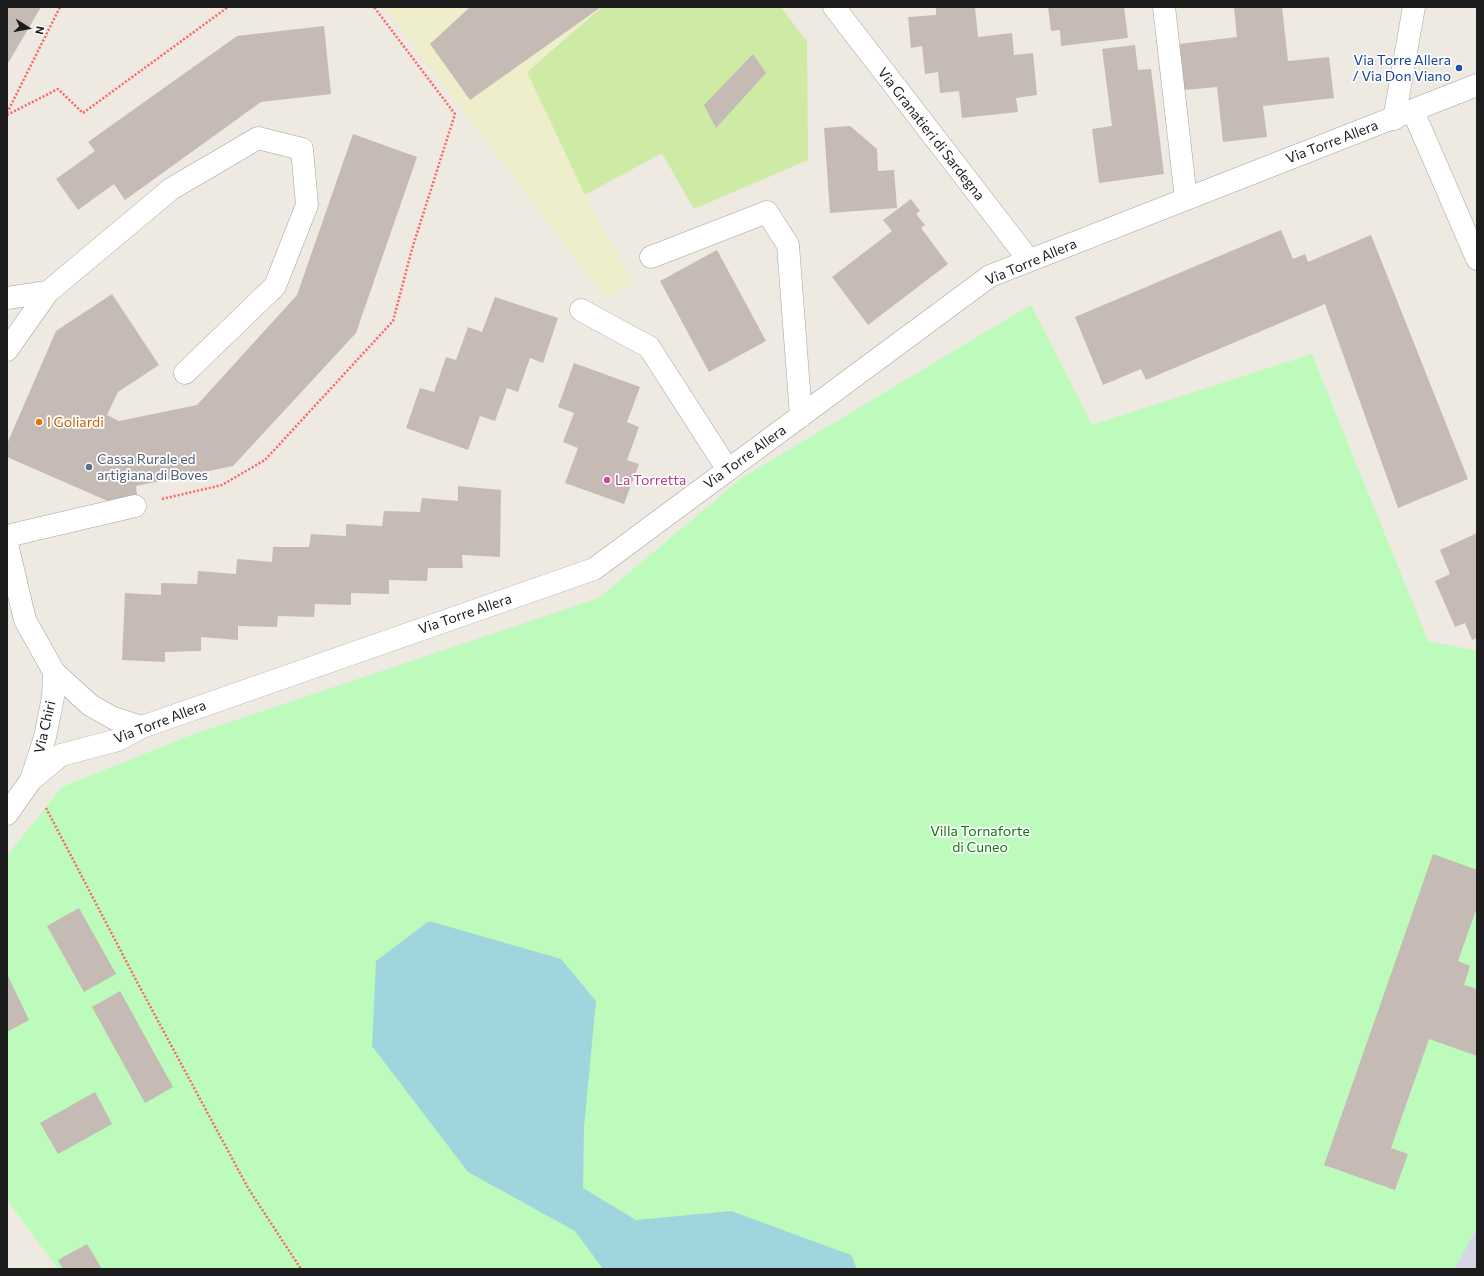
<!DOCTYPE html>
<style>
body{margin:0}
#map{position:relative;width:1484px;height:1276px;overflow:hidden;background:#eee9e1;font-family:Commissioner,sans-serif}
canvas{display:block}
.frame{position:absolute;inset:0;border:8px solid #1c1c1c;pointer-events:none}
.north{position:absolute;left:8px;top:8px;width:40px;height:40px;-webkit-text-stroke:3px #fff;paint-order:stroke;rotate:101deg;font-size:11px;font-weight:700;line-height:16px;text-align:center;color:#1c1c1c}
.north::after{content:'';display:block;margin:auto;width:14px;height:18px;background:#1c1c1c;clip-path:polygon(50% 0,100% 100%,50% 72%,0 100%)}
</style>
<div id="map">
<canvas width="1484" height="1276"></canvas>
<div class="frame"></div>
<div class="north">N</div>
</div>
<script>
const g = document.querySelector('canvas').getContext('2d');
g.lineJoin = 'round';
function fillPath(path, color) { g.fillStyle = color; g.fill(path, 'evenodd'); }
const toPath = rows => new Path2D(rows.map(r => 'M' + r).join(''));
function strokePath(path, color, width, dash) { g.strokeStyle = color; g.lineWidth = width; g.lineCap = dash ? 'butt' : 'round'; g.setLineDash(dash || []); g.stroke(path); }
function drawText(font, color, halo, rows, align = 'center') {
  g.font = font + ' Commissioner,sans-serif'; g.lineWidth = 3.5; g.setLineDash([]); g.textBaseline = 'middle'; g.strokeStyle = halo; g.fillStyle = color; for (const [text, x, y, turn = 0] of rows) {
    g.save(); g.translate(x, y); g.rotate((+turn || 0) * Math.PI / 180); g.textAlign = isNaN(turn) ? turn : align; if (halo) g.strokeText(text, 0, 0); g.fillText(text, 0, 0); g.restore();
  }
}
fillPath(toPath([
 [384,7,602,7,527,72,585,195,634,283,606,299]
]), '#eeeecb');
fillPath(toPath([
 [602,7,781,7,807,42,808,160,694,209,662,153,585,195,527,72]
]), '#cdeba5');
fillPath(toPath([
 [1031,305,1092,425,1312,354,1428,641,1477,651,1477,1228,1454,1269,58,1269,7,1200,7,856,62,787,191,735,599,598,743,477]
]), '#bcfbbb');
fillPath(toPath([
 [1477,1228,1477,1269,1454,1269]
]), '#d6d7e4');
fillPath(toPath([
 [429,921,561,959,596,1001,584,1127,583,1188,636,1220,731,1211,851,1255,857,1269,603,1269,575,1231,468,1172,372,1046,376,961]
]), '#a0d5de');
fillPath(toPath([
 [7,7,41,7,7,65],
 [470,7,601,7,470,100,430,44],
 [975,7,978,37,1012,33,1014,55,1033,53,1037,95,1016,98,1018,112,962,118,959,91,940,93,938,72,925,74,922,46,911,48,908,17,936,15,936,8],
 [1048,7,1124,7,1128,38,1061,46,1060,30,1051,31],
 [1244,7,1282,7,1288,61,1329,57,1334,98,1263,106,1267,137,1223,142,1217,87,1184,90,1179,44,1237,37,1234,8],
 [324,26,331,94,261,102,125,200,114,184,78,210,56,179,95,151,88,142,237,36],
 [1135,45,1138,70,1151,69,1164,174,1099,183,1092,129,1112,126,1102,49],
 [753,54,766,73,716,128,704,105],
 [850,126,877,149,878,171,894,170,897,208,830,213,824,128],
 [353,134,417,157,356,333,233,466,136,486,137,495,110,502,7,457,7,444,56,331,112,294,159,365,118,392,107,415,119,421,197,405,297,295],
 [911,199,920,211,916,214,925,225,921,228,948,264,868,325,832,277,892,231,883,220],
 [1281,230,1293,259,1305,254,1308,262,1371,235,1468,479,1398,508,1325,304,1146,380,1141,369,1103,385,1075,317],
 [717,250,766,341,709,372,660,281],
 [495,297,558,318,543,363,530,358,518,392,507,388,495,421,480,416,468,450,406,428,420,388,434,392,446,357,456,360,468,327,482,332],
 [574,363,640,387,627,422,639,427,627,460,639,464,624,504,565,483,578,448,563,442,574,413,558,407],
 [458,486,501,490,500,557,462,555,463,568,428,568,427,581,389,580,389,594,351,593,351,605,315,604,314,617,278,616,277,627,238,626,238,640,201,637,201,651,165,652,165,662,122,660,125,593,161,595,161,583,197,584,198,571,236,574,237,559,272,562,273,547,309,547,311,534,346,536,346,524,382,526,384,511,420,512,422,498,458,501],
 [1477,533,1477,638,1472,640,1465,623,1455,627,1435,581,1450,574,1440,550],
 [1433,854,1477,870,1477,907,1458,961,1470,966,1464,985,1477,989,1477,1056,1429,1039,1391,1148,1408,1154,1395,1190,1324,1165],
 [79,908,116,974,84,992,47,926],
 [7,974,29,1020,7,1032],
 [120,991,173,1087,145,1103,92,1007],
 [95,1092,112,1124,58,1154,40,1123],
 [87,1244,102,1269,63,1269,58,1260]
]), '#c6bab5');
const minor = toPath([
 [834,7,1029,260],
 [1164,7,1186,199],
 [1413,111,1477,259],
 [1394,119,1414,7],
 [651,257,767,212,788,245,801,416],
 [7,298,48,292,171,189,258,138,302,149,307,205,275,286,185,373],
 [581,310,649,347,728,470],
 [7,350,48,292],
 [7,536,135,506],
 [7,544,25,620,54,672,90,705,113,718,142,727],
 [31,780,45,737,53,697,54,672],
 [7,814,31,780,61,755,118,740,142,727,594,569,990,276,1477,85]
]);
strokePath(minor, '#a3a3a3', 23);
strokePath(toPath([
 [7,113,60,7],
 [7,115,58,89,83,113,228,7],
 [162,499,222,485,265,460,393,321,412,249,455,114,374,7],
 [46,808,136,980,248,1188,301,1269]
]), '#ff6462', 2.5, [2, 2]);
strokePath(minor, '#fff', 22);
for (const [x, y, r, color] of [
 [1459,68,4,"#1a4fb4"],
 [39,422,4,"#e8710a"],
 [89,467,4,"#5c6f8a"],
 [607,480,4,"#d1479c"]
]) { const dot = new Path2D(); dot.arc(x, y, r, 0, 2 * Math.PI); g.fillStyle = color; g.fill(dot); strokePath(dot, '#fff', 1.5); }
drawText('14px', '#164399', '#fff', [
 ["Via Torre Allera",1451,60],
 ["/ Via Don Viano",1451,76]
], 'right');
drawText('14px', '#1c1c1c', '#fff', [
 ["Via Granatieri di Sardegna",931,134,52],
 ["Via Torre Allera",1332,142,-21],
 ["Via Torre Allera",1031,262,-23],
 ["Via Torre Allera",745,457,-36],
 ["Via Torre Allera",465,614,-19],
 ["Via Torre Allera",160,722,-21],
 ["Via Chiri",45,727,-77]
]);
drawText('14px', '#c56008', '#fff', [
 ["I Goliardi",47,422]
], 'left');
drawText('14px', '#4e5e75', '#fff', [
 ["Cassa Rurale ed",97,459],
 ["artigiana di Boves",97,475]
], 'left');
drawText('14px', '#b23c85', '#fff', [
 ["La Torretta",615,480]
], 'left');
drawText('14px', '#087d07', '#fff', [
 ["Villa Tornaforte",980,831],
 ["di Cuneo",980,847]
]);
</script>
